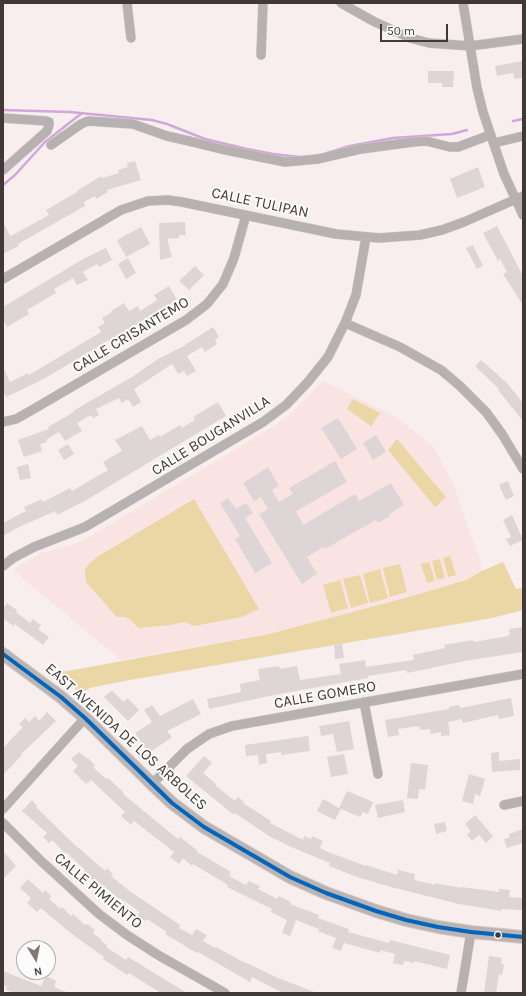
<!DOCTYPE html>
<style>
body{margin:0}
#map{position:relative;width:526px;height:996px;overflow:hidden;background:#f8eeed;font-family:Karla,sans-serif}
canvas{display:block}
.frame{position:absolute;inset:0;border:4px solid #413938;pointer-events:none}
.north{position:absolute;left:16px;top:940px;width:40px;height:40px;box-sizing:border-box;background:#fcfcfc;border:1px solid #b1aeae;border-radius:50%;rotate:170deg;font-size:11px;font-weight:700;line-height:16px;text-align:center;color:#413938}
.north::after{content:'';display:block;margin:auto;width:14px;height:18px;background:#817877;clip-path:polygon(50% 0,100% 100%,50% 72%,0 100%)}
.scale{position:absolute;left:380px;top:24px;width:68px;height:18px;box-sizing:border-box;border:2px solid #413938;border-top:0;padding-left:5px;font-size:12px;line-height:14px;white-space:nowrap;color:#413938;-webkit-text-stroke:3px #fcfcfc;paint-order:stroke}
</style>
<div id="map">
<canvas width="526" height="996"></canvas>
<div class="frame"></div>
<div class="north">N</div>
<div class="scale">50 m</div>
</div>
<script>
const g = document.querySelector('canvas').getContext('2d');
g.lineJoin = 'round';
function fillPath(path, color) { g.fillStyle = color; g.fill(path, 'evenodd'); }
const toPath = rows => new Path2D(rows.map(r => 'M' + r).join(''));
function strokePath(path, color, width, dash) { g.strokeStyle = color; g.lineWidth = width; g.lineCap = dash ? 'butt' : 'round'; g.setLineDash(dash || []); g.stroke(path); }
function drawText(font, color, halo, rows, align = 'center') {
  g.font = font + ' Karla,sans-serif'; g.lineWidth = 4; g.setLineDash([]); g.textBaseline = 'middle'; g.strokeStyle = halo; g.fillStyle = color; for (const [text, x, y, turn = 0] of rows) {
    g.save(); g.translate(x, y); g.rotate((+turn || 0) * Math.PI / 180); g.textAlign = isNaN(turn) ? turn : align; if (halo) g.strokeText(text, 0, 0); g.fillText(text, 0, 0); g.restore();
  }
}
fillPath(toPath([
 [323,381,396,417,433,446,453,484,480,560,482,571,466,580,405,598,269,634,121,660,13,570,27,561,42,553,81,542,271,428,290,414]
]), '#fae4e3');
fillPath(toPath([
 [353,399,380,413,371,426,347,409],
 [397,439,446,497,435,507,388,450],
 [194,499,259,609,242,617,194,626,184,622,170,625,139,628,129,619,125,617,117,617,86,582,85,570,89,564,97,557],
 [450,556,456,575,448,577,443,558],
 [440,559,445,578,437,580,432,561],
 [429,562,435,581,427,583,421,564],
 [503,562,516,589,523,588,523,610,492,618,124,681,90,688,81,694,57,673,269,634,405,598,466,580,482,571],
 [400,564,407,592,390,597,383,568],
 [380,569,388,598,370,603,363,574],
 [360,575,368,603,351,608,343,579],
 [340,580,348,608,331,613,323,585]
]), '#ebd6a5');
strokePath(toPath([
 [3,110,70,112,152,120,167,124,205,139,247,149,273,154,299,157],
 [513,121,523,119],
 [327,153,350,146,393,138,452,134,467,130],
 [3,185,15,175,45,142,82,113]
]), '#d1a7db', 2.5);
fillPath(toPath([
 [523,61,523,78,515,79,513,73,497,76,495,66],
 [428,71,454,71,453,87,442,87,442,83,428,83],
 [135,161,141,180,107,190,108,192,96,199,95,196,84,202,85,206,18,244,19,246,3,254,3,221,10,236,13,235,49,215,46,210,77,192,77,191,101,176,102,178,119,173,118,170,128,167,127,163],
 [478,167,485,187,457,198,450,179],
 [185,222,186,235,179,235,179,238,167,239,172,257,160,260,159,223],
 [497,226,523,276,523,305,503,274,507,272,500,259,498,261,483,233],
 [141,227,150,244,126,257,117,240],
 [473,245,483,266,477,269,466,248],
 [106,248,112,260,99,267,97,264,83,272,88,280,77,285,73,278,54,289,56,293,27,310,29,314,7,327,3,320,3,307,85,258],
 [128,258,136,273,126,279,118,264],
 [195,266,204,275,189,290,179,281],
 [169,286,177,300,40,381,6,397,3,391,3,367,10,382,28,373,29,375,101,332,98,327,105,323,102,318,112,312,111,311,124,303,129,311,138,306,140,311,157,300,154,295],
 [213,327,219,337,215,340,217,344,205,352,202,347,187,356,196,371,187,376,184,371,178,374,172,364,134,389,141,402,133,407,128,399,122,403,119,398,96,409,99,415,93,418,91,415,77,423,82,431,65,441,59,432,46,440,47,442,40,444,42,451,24,457,18,440,49,429,48,427,74,412,73,411,132,377,158,359,182,347],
 [481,360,507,383,523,403,523,421,498,390,499,389,475,366],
 [218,402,226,416,83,502,57,515,56,511,21,526,3,536,3,523,26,511,24,507,42,499,43,502,70,488,72,491,108,470,103,462,122,451,115,440,142,426,150,440,159,435,160,437,180,425,182,428,195,420,193,417],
 [338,418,357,449,341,459,321,428],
 [376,435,386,452,373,460,363,443],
 [68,444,74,454,64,460,58,450],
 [335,461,347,482,296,511,303,525,355,494,359,501,391,483,404,505,389,514,390,516,378,523,376,520,325,549,324,547,307,557,317,574,302,584,259,514,268,509,261,497,254,501,243,483,268,467,279,486,272,490,279,502,293,494,289,488],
 [28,464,31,478,20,480,17,467],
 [508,481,514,496,506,500,499,485],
 [228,498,236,509,246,503,253,513,245,518,272,563,255,573,235,539,240,536,220,503],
 [512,515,523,540,510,546,506,539,511,537,503,520],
 [7,603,17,610,16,612,30,623,33,619,41,625,38,629,49,637,43,645,15,624,14,626,3,619,3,609],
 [523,627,523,652,470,660,407,673,406,670,368,676,368,678,274,695,209,709,207,699,241,692,240,684,260,680,258,669,279,666,280,669,297,666,300,680,341,674,339,664,365,660,366,667,414,660,413,655,445,648,444,645,473,640,474,642,509,636,508,634,510,634,509,629],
 [342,644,344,658,335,659,334,645],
 [112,690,123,702,128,698,139,710,128,721,104,697],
 [511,698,514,716,499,719,498,715,463,723,462,719,448,722,450,735,441,736,441,732,431,734,430,729,420,730,419,726,398,729,399,735,388,737,385,720,449,709,449,707,459,705,460,708],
 [193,699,201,714,167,731,172,737,149,753,135,733,152,722,144,710,152,705,160,716],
 [47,712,56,721,21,754,22,755,3,775,3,748,23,727,19,724,25,718,29,722,35,716,39,721],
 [349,721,354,749,337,752,333,734,321,736,319,726],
 [308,736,310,751,281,755,281,752,266,754,267,763,259,765,258,755,246,756,245,745],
 [79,752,87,759,88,758,95,765,93,767,106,779,108,778,124,793,123,794,178,839,180,837,198,851,197,852,231,872,229,876,246,885,249,881,260,886,258,889,277,899,279,896,291,902,290,904,319,915,318,918,349,929,348,932,389,943,390,940,450,955,447,969,414,961,414,963,404,961,403,965,393,963,395,954,380,950,380,953,344,943,341,951,332,948,336,938,318,931,319,929,296,920,290,936,282,933,287,920,271,912,272,909,227,887,228,885,193,864,192,866,183,858,179,864,170,857,174,852,134,821,131,825,121,816,125,812,91,780,86,784,73,771,78,766,71,759],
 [499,752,499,761,520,759,520,770,492,772,491,753],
 [344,754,348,774,331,777,327,757],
 [204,756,212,763,203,773,216,784,215,785,235,801,238,797,244,802,243,803,271,821,270,823,303,840,304,836,311,839,312,836,323,841,320,848,328,852,366,866,366,865,397,875,398,870,415,874,414,880,435,885,435,883,461,888,461,887,499,892,499,889,510,890,509,897,523,898,522,910,502,909,501,911,459,904,391,887,357,877,329,866,330,863,291,847,269,836,235,813,234,815,186,776],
 [411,763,428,765,425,790,419,789,418,799,407,798],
 [469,774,485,779,480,796,475,794,473,804,462,801],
 [347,791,373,802,368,814,363,812,360,817,341,809,335,820,317,811,323,799,339,808],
 [32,800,37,806,36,807,79,849,79,848,105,871,107,868,113,874,111,876,131,892,180,925,179,928,192,935,196,929,207,935,203,941,215,948,216,947,247,964,247,963,278,978,317,993,283,993,252,977,250,982,198,952,197,953,165,934,167,932,147,919,145,921,137,915,140,912,120,898,119,899,104,886,102,888,83,872,85,870,67,853,66,854,52,840,49,843,43,837,47,833,22,811],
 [403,800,405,812,378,818,375,805],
 [475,815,493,836,486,843,479,835,472,841,467,835,471,831,465,824],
 [445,822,447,831,436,834,434,824],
 [523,829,523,843,507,848,504,839,510,837,509,834],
 [3,851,16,866,3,879],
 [28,879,43,893,45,890,51,896,49,899,60,909,62,907,71,916,73,914,85,925,87,924,95,930,93,933,102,940,101,941,107,945,106,947,126,960,128,957,187,993,161,993,129,973,127,975,103,959,104,957,68,931,41,908,37,912,27,903,31,898,20,888],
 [489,956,502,958,501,964,504,964,502,975,499,974,496,993,484,993],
 [3,971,41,986,46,976,56,981,54,987,69,993,15,993,6,990,7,987,3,985]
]), '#ded5d6');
const minor = toPath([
 [127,3,131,38],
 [341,3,373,21,410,38,429,43,470,46,523,39],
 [463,3,477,88,483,112,504,174,523,215],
 [261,55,263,3],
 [3,118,46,121,49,122,49,125,47,131,3,170],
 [494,143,523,136],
 [51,145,81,124,88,121,133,124,167,136,189,141,221,149,285,162,318,159,361,149,413,142,426,141,450,147,458,147,490,135],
 [3,279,121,210,148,201,168,200,182,202,336,234,379,238,420,235,442,230,464,222,523,196],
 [345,323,400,347,441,370,460,386,486,412,502,434,523,469],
 [3,422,16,419,32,410,186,320,207,304,223,284,234,258,246,215],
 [3,566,13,558,34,547,85,527,263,422,286,405,307,383,328,357,345,323,356,295,366,237],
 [364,702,378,774],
 [152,784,187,749,209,734,232,726,523,674],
 [504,805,523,801],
 [3,809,85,718],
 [3,823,40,860,99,914,127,935,158,955,225,993],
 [461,993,471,932]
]);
const major = toPath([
 [3,654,61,697,85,718,152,784,172,803,204,827,290,877,326,893,376,911,406,920,438,927,471,932,523,937]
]);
strokePath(minor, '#d3cbca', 10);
strokePath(major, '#d3cbca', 14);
strokePath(minor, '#b7b2b1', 9);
strokePath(major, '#bbb4b2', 12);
strokePath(toPath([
 [3,654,61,697,85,718,172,803,204,827,290,877,326,893,376,911,406,920,438,927,471,932,523,937]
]), '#0065bd', 4);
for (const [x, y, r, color] of [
 [498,935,3.5,"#413938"]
]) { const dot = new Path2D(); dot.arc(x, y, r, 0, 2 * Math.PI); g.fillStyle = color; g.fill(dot); strokePath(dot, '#fcfcfc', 1.5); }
drawText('15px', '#413938', '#fcfcfc', [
 ["CALLE TULIPAN",260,203,12],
 ["CALLE CRISANTEMO",131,335,-31],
 ["CALLE BOUGANVILLA",211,436,-32],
 ["CALLE GOMERO",325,695,-10],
 ["EAST AVENIDA DE LOS ARBOLES",126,737,42],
 ["CALLE PIMIENTO",98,891,40]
]);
</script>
